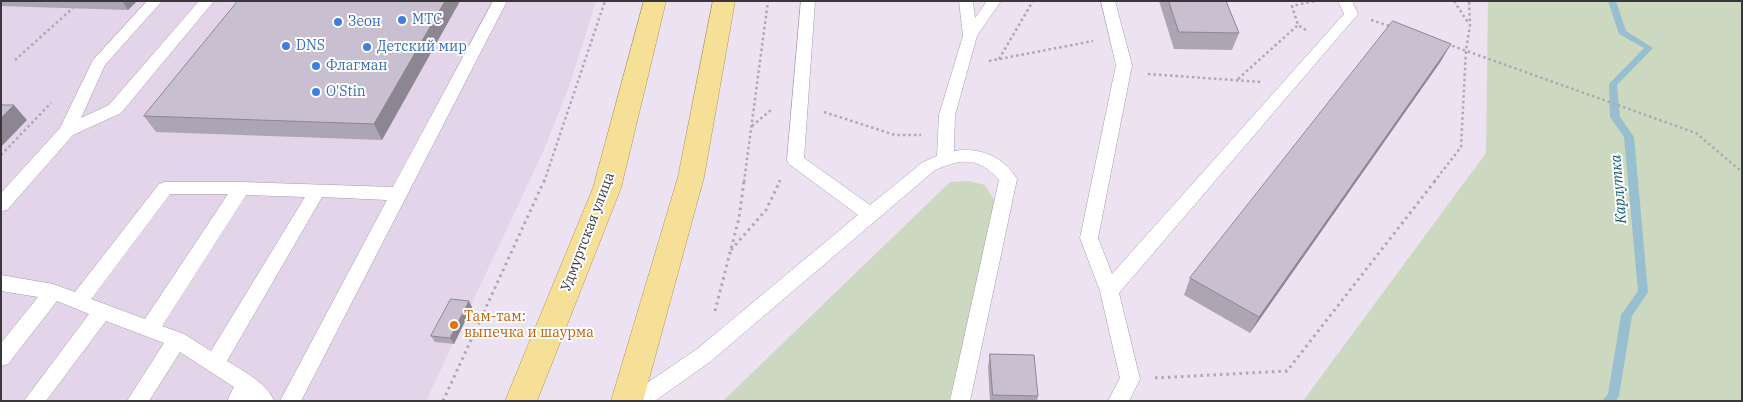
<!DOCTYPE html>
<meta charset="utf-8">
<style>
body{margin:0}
#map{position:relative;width:1743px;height:402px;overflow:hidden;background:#ece2f2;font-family:"IBM Plex Serif",serif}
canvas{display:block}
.frame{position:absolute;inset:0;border:2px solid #3a363c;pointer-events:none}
</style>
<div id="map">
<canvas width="1743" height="402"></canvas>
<div class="frame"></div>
</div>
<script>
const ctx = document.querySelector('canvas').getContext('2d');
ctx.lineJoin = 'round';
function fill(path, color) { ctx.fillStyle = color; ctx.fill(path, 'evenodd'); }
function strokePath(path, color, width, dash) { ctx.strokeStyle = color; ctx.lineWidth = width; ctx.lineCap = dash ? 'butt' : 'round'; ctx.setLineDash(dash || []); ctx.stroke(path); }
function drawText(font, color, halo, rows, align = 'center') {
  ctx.font = font + ' "IBM Plex Serif",serif'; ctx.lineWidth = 4; ctx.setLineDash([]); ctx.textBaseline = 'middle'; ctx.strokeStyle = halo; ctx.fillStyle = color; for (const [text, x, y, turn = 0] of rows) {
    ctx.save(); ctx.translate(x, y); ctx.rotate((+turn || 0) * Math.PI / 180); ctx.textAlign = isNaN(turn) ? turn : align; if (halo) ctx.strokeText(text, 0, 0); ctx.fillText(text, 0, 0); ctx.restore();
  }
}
fill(new Path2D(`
 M1,1H596L570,84L543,152L426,401H1Z`), '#e3d4ea');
fill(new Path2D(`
 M1488,1H1742V401H1303L1486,153Z
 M968,181L985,185L998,206L949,401H723L950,182Z`), '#ccd8bf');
fill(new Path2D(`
 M1608,1H1616L1626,31L1653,48L1617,85L1620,117L1634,137L1648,292L1632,316L1619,396L1616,401H1602L1608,394L1621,315L1638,291L1624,137L1610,117L1609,84L1644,48L1619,34Z`), '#98bfcf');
const lane = new Path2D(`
 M147,1H162L105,65L81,118L109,105L199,1H214L121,113L73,135L7,210L1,211V193L60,128L93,60Z
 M493,1H507L301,401H280L387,200L322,197L227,361C243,371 266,382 274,401H227L234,387L180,352L149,401H127L164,343L106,321L46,401H24L89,314L57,301L8,364L1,366V343L38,297L1,291V275L53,284L75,292L159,184L165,182H241L393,187ZM170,194H228L145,319L91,299ZM246,195L305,197L211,351L184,334L162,326Z
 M801,1H815L804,158L870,205L923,162L937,156L939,115L963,36L959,1H973L975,18L987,1H1001L977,36L955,115L954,151C979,147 1003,156 1017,179L970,401H950L999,180C979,157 962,158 935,170L711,361L655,401H628L631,394L697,349L858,215L789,164L787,160Z
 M1101,1H1115L1132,65L1098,238L1112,274L1344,14L1338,1H1352L1358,14L1119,293L1140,379L1129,401H1108L1120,378L1100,291L1080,238L1116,65Z`);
const primary = new Path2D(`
 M644,1H666L621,188L537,401H505L593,188Z
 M713,1H735L704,177L643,401H611L678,177Z`);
strokePath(lane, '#a69dab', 1);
strokePath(primary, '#b0974c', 1);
strokePath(new Path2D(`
 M1454,1L1469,24
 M1371,20L1393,27
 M1306,30L1298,25L1292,6L1315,1
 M1447,44L1696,133L1742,172
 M999,59L1033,1
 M15,60L73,8
 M989,61L1093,41
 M1148,74L1261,82
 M1238,79L1298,25
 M824,112L895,135H921
 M752,126L772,109
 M1,155L51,103
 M544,182L605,1
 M744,182L768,1
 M779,182L780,180
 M1434,182L1461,147L1466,50L1470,25L1469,1`), '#afa7b4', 2.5, [2.5, 3]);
strokePath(new Path2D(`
 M731,250L766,210L780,181
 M715,311L739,218L744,181
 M1155,378L1287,371L1435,181
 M443,401L544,181`), '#afa7b4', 3, [2.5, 4]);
fill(lane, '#fff');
fill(primary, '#f6e098');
fill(new Path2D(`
 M1,1H137L128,10L1,6Z
 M460,1L382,140L156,132L144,116Z
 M1159,1H1226L1239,33L1232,50L1174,49Z
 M1441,61L1250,333L1184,295L1190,278Z
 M472,307L454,344L435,342L431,336Z
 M990,354L1038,396L1037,401H990L988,367Z`), '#aca5b3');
fill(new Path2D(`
 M122,1H137L128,10Z
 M445,1H460L382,140L374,124Z
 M1451,44L1441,61L1250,333L1259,317Z
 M14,105L27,120L1,147V118Z
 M469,301L472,307L454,344L450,338Z`), '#8c8692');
const building = new Path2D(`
 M238,1H445L374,124L144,116Z
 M1169,1H1226L1239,33L1179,32Z
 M1393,21L1451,44L1259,317L1190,278Z
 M1,105H14L1,118Z
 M451,299L469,301L450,338L431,336Z
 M990,354L1034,355L1038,396L993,395Z`);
fill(building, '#c8c0d0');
strokePath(building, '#8c8692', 1);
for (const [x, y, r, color] of [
 [402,20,5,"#3f7fe0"],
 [338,22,5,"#3f7fe0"],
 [286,46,5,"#3f7fe0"],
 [367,47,5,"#3f7fe0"],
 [316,66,5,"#3f7fe0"],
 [316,92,5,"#3f7fe0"],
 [454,325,5,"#e8710a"]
]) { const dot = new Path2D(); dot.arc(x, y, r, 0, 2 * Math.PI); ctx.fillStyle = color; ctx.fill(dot); strokePath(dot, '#fff', 2); }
drawText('14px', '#366cbe', '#fff', [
 ["МТС",412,20],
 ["Зеон",348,22],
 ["DNS",296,46],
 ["Детский мир",377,47],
 ["Флагман",326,66],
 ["O'Stin",326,92]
], 'left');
drawText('14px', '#3a363c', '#fff', [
 ["Удмуртская улица",588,232,-69]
]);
drawText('14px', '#c56008', '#fff', [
 ["Там-там:",464,317],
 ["выпечка и шаурма",464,333]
], 'left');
drawText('italic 15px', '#0d5a71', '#fff', [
 ["Карлутка",1619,189,-95]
]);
</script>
